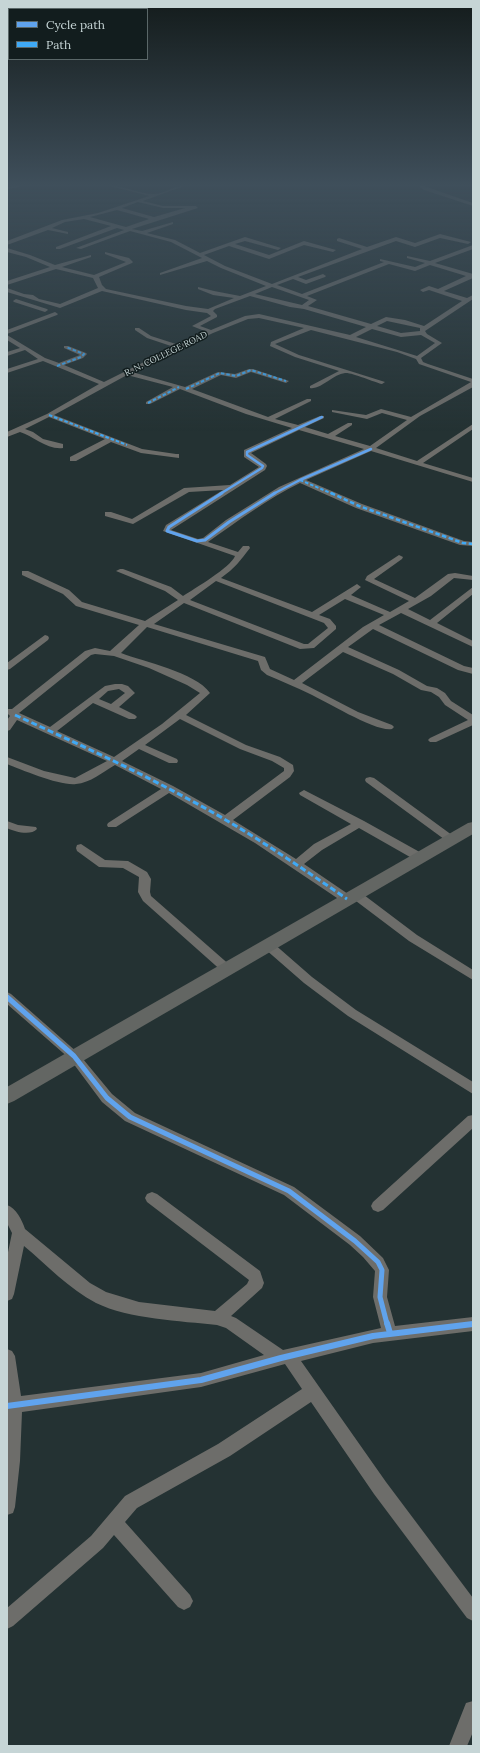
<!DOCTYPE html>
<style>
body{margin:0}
#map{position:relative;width:480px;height:1753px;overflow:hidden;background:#243233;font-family:Lora,serif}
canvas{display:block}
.frame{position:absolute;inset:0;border:8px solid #c6d5d6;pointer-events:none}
.legend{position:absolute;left:8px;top:8px;width:140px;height:52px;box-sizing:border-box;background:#121d1e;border:1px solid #5a6768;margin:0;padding:5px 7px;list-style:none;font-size:12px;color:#c6d5d6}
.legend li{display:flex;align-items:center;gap:8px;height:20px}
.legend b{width:20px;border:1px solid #5a6768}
</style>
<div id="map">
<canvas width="480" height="1753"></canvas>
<div class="frame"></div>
<ul class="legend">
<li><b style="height:5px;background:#60a3ed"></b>Cycle path</li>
<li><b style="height:5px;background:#3fa9f5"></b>Path</li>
</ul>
</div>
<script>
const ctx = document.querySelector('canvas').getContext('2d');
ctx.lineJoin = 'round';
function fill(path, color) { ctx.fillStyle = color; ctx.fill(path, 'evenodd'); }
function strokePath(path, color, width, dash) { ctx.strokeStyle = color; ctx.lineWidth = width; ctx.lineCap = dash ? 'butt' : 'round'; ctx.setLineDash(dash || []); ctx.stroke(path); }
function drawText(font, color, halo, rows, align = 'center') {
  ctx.font = font + ' Lora,serif'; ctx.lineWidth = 3; ctx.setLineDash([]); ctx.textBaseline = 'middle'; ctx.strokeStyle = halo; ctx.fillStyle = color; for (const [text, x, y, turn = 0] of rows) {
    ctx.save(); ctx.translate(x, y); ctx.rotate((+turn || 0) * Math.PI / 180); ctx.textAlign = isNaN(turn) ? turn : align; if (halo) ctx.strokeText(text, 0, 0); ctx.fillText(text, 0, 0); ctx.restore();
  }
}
fill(new Path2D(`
 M19,186V187L7,189V187Z
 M110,186C125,186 140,194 154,194C164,194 173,186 184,186L143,201L163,206H196L198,208L132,229L142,231L173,222V224L147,233L175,240L200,253L245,237L281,248L278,250L245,241L235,244L269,255L304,241L336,250L333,252L304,245L269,259L229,246L204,255L225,266L272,284L362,249L337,241V239L339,238L367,247L396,237L415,243L440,234L471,242L468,244L440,238L415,247L396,241L298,277L306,280L323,274L326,276L325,277L306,284L293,279L277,285L302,294L384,262L380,261V259L415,267L425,263L407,258V256L430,261L473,245V249L435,263L473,274V278L444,291L467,298L473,295V299L425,331L427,334L442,343L421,358L423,362L428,364L473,379V387L420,416L376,448L417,461L473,424V429L423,463L473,478V482L371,451L306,480L362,504L464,541L473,542V546L460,545L356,508L300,483C267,499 238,521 208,542L238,552L243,546H249L250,548C240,561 235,568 221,578L312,612L357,584L361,587L351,595L390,612L409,601L365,580L367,576L399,555L403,557L402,559L374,579L415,598L448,574L455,573L473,576V580L454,578L431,596L408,609L430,620L473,587V594L437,623L473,641V647L401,613L379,625L464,666L473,668V674L458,670L373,629L348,647L399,670L427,686L437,688L445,693L451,701L473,715V725L436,742H430L428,740L430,738L468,720L445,705L439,697L431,692L421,690L393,674L343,652L302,683L358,712L392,725L394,727L392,729C378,733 325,701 310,694C296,687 281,681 267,675L261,670L258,661L147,627L121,653C144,662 195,672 210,693L186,715L246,745L280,757L293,765L294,771L290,777L233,820L296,859L314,844L351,824L300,795L299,793L304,790L364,821L425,855L426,858L425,861H417L359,828L322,850L304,864L351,896L353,899L351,902H343L255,843L169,793L116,827H108L107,825L108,823L161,789L115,765C103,772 90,783 76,784C60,786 22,770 7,764V757L44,771L75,778L107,761L17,720L10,730L7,731V720L10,716L7,713V709H12L85,651L95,648L110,651L139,625L76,606L63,594L22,575V571H28L69,590L82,602L145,621L178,600L165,591L116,571L120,569H123L171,587L183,596C194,589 231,567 235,556L163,531L166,525L223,490L189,492L133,524L105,516V512H111L132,519L184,488L230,485L259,467L244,457V450L292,428L246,414L180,389L150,404H146V402L173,387L127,375L54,415L142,449L176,454H179V458L141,453L111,442L76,461H70V457L105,439L49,417L25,429L33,432L43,439L63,444V448C47,450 33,436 20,432L7,437V432L47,414L99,384L43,361L7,373V369L38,359L25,350L7,356V352L20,348L7,340V335L45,358L59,363L80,355L64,348V346H68L86,353L87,354L83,358L64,365L104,382L174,347L147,338L135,330V328H139L151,336L179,345L207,332L192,326L211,316L207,313L186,310L102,291L60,308L7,292V288L24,294L33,295L39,299L60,304L98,288L93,278L56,269L7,285V281L50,267L26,257L7,252V248L30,255L55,265L91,255V257L62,267L94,275L126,262L105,254V252L129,258L133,262L132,263L99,277L102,285L106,289L186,306L208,309L234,298L213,295L198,289V287L214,291L240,296L266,286L221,268L207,261L160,275V273L202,258L171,242L130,231L81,249L76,248L124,230L117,228L60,249H56V247L111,226L84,219L65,222L52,228L68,232V234L48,230L7,245V241L62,220L98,213L149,196ZM138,202L163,208H185L154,217L122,208ZM117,210L149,219L126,227L90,217ZM389,264L415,271L430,265L466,276L438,289L429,286L420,290L423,292L429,290L462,301L424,326L405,320L386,317L371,324L308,306L317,300L307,296ZM272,287L309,300L302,305L255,294ZM250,296L290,307L304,309L366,327L350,335L259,314L245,316L211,330L200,326L217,317V315L213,311L215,309ZM259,318L304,328L271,342L270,346L295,357L339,371L310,386V388C321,390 333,374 345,373C351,372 374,382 382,384L385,382L299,355L275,344L311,330L397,352L416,359L419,364L471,382L411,417L381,409L366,415L332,410V412L367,419L382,413L407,420L370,446L335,436L352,425V423H348L328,434L305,427L324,418V416H320L298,425L275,419L311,401V399H307L268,417L192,389L221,375L236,378L251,372L286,383L289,381L253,369H249L235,374L218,372L185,387L132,372L213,333L248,319ZM387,321L420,328V331L401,333L377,326ZM372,329L401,337L421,335L435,343L417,356L356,337ZM299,430L364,449L279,487L226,520L203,538L198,539L171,530L265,470L267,466L266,464L251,453ZM216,581L324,623L328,628L308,644H304L190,600ZM345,599L384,615L363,627L294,680L270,669L265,657L154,624L184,603L300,649L314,648L336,629V626L330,619L319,615ZM95,654L114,656L149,668L187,685L200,693L162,724L114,757L57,731L93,703L129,719H135L137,717L135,715L119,707L135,693L128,686L122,684H115L105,686L50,727L19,713L91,655ZM119,689L125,693L111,704L99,699L108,691ZM180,719L240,749L272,761L284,768V771L225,815L173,786L122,761L139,749L169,763H177L178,761L177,759L145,745Z
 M419,186H424L473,203V206L424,190Z
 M16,299L47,309L48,310L45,312L14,302L13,301Z
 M55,312L58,314L57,315L7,334V330Z
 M45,635L48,636L49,638L48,640L10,669L7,670V663Z
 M370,777L374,778L456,838L457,840L456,842H448L366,782L365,780L366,778Z
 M7,821L18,825L36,827L37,829C31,836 15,832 7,828Z
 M81,844L105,860L128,861L147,872L151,879L150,892L151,896L232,967L234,970L232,973L228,974L224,973L143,901L138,892L139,877L123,868L99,867L77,851L76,848L77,845Z
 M356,891L360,892L417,935L473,970V980L409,941L352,898L350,895L352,892Z
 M269,942L273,943L312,977L356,1010L473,1082V1094L348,1016L304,983L265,949L263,946L265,943Z
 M7,992L11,994L78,1053L112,1094L135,1113L294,1187L360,1236L383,1258L389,1270L387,1297L395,1326L473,1317V1331L373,1343L301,1361L386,1482L473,1598V1621L467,1618L374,1494L311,1402L230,1456L137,1508L125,1522L190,1595L193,1601L190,1607L184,1610L178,1607L114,1535L103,1548L13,1626L7,1629V1608L91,1536L125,1496L218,1444L302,1389L285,1364L201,1387L22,1412L20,1461L15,1507L13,1513L7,1515V1349L12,1351L15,1356L21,1396L201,1373L264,1355L226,1328L217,1325C181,1321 129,1319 96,1303C69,1289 47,1265 24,1246L14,1294L12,1299L7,1301V1257L12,1233L7,1223V1205C16,1208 22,1220 25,1229L90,1283L106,1292L139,1302L215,1311L247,1284L249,1280L147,1202L145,1198L147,1194L152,1192L157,1194L260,1271L264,1283L262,1288L231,1316L236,1318L283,1350L381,1328L373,1297L375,1271L363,1257L350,1245L284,1195L125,1121L102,1102L70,1059L7,1004Z
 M473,1115V1128L383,1210L378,1212L373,1210L371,1206L373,1202L468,1116Z
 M473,1701V1732L467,1746H449L466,1703Z`), '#6d6d6a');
fill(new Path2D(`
 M473,822V834L14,1101L7,1104V1087L468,823Z`), '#636663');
strokePath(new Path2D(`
 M57,366L81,357L84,354L66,347
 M186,389L220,373L236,376L251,370L286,381
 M148,403L179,387
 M49,415L127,445
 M300,480L333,494`), '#3fa9f5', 2, [3.5, 2]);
strokePath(new Path2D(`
 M331,493L359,506L463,543L473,544`), '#3fa9f5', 2.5, [4.5, 2.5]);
strokePath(new Path2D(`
 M15,715C74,742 133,769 190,800C245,829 296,864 347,899`), '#3fa9f5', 3, [6, 3]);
strokePath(new Path2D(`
 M220,494L262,468L263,466L247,455V452L322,417
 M273,494L300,480L371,449`), '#60a3ed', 2.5);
strokePath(new Path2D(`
 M222,493L169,527L167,531L197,541L205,540L229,522L275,493`), '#60a3ed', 3);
strokePath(new Path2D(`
 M7,997L74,1056L107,1098L130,1117L289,1191L355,1241L378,1262L382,1270L380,1297L387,1324`), '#60a3ed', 5);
strokePath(new Path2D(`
 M387,1323L390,1333
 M7,1406L201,1380L281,1358L373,1336L473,1324`), '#60a3ed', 6);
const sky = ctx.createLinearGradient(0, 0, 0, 431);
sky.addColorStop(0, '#141c1c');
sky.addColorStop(0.43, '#3f4f5b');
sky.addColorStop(1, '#3f4f5b00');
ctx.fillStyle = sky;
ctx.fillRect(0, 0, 480, 431);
drawText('9px', '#c6d5d6', '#121d1e', [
 ["R. N. COLLEGE ROAD",166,354,-26]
]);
</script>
